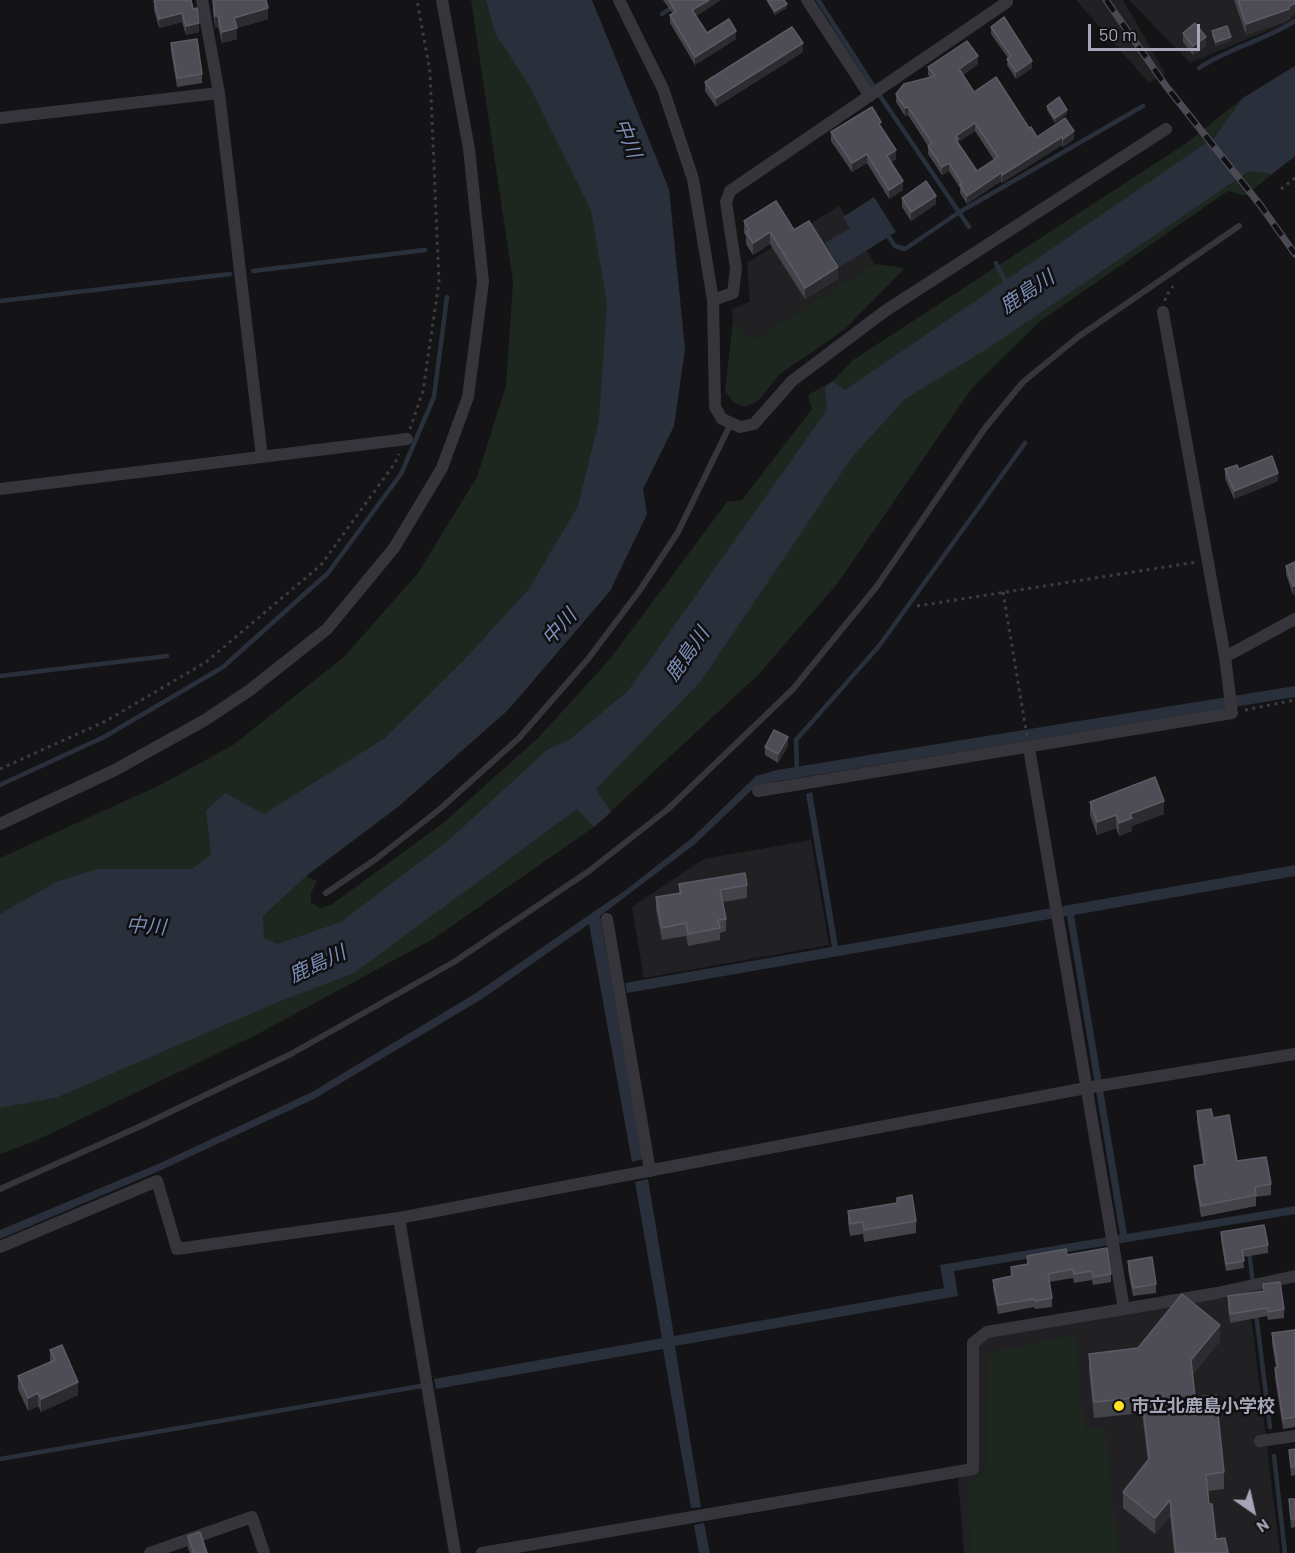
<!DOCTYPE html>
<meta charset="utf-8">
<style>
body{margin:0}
#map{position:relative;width:1295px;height:1553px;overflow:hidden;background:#141416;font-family:Barlow,sans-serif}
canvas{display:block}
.north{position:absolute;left:1223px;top:1481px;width:60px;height:60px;-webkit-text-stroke:4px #100f11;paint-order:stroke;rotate:146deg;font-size:16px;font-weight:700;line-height:24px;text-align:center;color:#a5a7b8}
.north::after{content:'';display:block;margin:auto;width:21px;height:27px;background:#a5a7b8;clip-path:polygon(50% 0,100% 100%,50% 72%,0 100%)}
.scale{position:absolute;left:1088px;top:24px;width:112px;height:27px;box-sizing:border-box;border:3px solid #a5a7b8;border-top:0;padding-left:8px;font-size:18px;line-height:21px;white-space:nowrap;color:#a5a7b8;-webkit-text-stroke:4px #100f11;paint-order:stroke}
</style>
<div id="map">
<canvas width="1295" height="1553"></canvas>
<div class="north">N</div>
<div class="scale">50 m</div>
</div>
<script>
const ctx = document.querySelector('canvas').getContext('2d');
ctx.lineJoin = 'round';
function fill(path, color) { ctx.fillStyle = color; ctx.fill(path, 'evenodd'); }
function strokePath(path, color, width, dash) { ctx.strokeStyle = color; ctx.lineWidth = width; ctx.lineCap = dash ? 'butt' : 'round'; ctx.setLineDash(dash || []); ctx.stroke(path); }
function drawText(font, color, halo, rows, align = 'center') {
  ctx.font = font + ' Barlow,"Noto Sans JP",sans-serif'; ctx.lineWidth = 5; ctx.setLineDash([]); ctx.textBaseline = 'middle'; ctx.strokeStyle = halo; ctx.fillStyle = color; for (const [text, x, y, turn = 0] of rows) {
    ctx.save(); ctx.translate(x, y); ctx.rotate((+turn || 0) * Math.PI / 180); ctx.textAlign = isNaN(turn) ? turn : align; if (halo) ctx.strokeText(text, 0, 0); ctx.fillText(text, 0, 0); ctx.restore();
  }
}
fill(new Path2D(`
 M1076,0H1123L1165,73L1149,83Z
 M1129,0H1295V17L1286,23L1190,63Z
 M839,206L875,264L753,340L733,321L732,309L750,302L747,263Z
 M811,840L829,945L644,978L632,907L704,859Z
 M1248,1292L1280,1553H964L958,1479L976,1470L977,1342L988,1335L1221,1298Z`), '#212023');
fill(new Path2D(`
 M471,0H554L636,242L612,510L267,862L0,940V858L160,785L233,745L344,657L418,573L477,477L506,386L513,282Z
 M1295,66V102L856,399L646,693L331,947L0,976L178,944L647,514L610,591L508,710L399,806L306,876L317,881L311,893V902L320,908L331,905L442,824L538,738L610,659L727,502L742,500L812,409L808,395L833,381L853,360L1185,144L1243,98Z
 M1291,130L1295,156L1245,196L1228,191L1039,322L972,388L837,584L759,674L594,827L433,939L256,1035L35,1141L0,1154V1093L346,970L557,800L901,388Z
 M875,264L905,268L844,330L780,374L758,401L745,407L733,402L725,391L733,321L753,340Z
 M1075,1335L1085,1430L1105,1428L1119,1553H971L967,1485L985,1471L990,1352Z`), '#1e2620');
fill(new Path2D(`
 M486,0H592L669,189L685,349L674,426L643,489L647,514L610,591L508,710L399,806L306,876L263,916L264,938L277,944L341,922L450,839L548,749L569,740L628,691L827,410L825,387L833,381L845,390L1215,137L1243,98L1295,66V156L1272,174L1249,171L990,347L905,399L852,457L701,681L596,789L611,812L594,827L577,809L354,973L273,1004L58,1097L0,1108V914L56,882L97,869H192L211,854L206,811L225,793L264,814L385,738L465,659L529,589L578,506L599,420L607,303L591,210L529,85L495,33Z
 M874,197L896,232L840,267L825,243L850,228L843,217Z
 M1295,686V697L779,781L756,786L695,844L600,916L643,1159L632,1162L589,924L482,999L314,1099L159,1171L0,1239V1230L158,1164L312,1092L476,993L627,889L692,838L756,776L777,770Z
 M812,792L838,946L1295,865V876L1074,915L1127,1234L1295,1206V1214L954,1271L958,1296L675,1346L701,1507L691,1508L663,1349L436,1389L434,1379L662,1338L635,1182L648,1179L674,1336L944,1288L940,1265L1120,1235L1067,916L627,993L625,983L832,947L806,794Z
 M704,1523L710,1553H699L694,1525Z`), '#29303b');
strokePath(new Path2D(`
 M818,0L874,87L969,227
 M662,14L683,0
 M1199,68C1229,48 1265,40 1295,21
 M886,233L895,246L905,249L958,213L1143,106
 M996,263L1007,284
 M253,271L425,250
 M0,301L230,274
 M0,676L167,656
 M797,772L796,740L879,646L1025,443
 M0,785L104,737L223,667L328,573L401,474L434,397L447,297
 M1249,1251L1253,1284
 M1256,1313L1270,1427
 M1274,1456L1285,1553
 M0,1459L427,1385`), '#29303b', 4.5);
strokePath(new Path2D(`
 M1281,189L1295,178
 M1165,301L1166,296L1173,286
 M410,429L423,391L439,282L430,72L417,0
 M1003,592L1027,736
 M917,606L1197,562
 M1245,710L1295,700
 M0,769L106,721L206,662L321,565L395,463L399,454`), '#3b3b43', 3, [3, 4.5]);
strokePath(new Path2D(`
 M326,893L376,859L440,809L519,738L588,659L640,590L678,532L731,423
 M0,1189L143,1125L291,1054L454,962L589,871L668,809L793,689L877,586L985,428L1023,382L1078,337L1239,226`), '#35353b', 6);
strokePath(new Path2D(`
 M202,0L219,93L262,457
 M619,0L663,89L693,179L713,300L715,407L722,419L740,427L754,424L792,381L885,311L1166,129
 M807,0L870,96
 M0,118L219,93
 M713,300L733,293L736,268L726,202L730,191L1007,2
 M0,489L407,439
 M1225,657L1295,619
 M1029,748L1124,1309L1217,1293L1295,1276
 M758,791L1232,713L1225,657L1163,312
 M0,824L115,770L205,720L250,690L327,629L394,548L442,468L468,397L483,282L469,149L442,0
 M607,919L650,1171
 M399,1218L455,1553
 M0,1247L157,1181L177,1249L399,1218L1086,1088L1295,1054
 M1260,1441L1295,1436
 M150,1553L252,1517L264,1553
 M482,1553L973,1469V1343L987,1332L1124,1309`), '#35353b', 12);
const rail = new Path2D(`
 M1106,0L1166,86L1261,206L1295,254`);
strokePath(rail, '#4a4a53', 7);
strokePath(rail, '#100f11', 4.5, [14]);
fill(new Path2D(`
 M191,0L199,32L186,35L182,22L159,28L154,10V1Z
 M663,0H721L696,16L707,33L736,39L695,65L670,23V15L673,14Z
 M766,0H784L787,8L775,15Z
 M1234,0H1295L1289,20L1246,35Z
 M213,1L268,19L237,28V39L222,43L218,27L215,28L213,12Z
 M991,27L1032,68L1016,79L1007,65L1008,58L991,34Z
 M1212,31L1231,41L1216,46L1212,36Z
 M1183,33L1206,46L1193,55L1183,42Z
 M171,43L202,74V83L177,87L171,51Z
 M803,52L716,107L705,91V82Z
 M978,64L963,75L974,92L1029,128L1037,137L1065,118L1074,139L1063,147L1062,145L1002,183L1001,181L967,204L960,193V188L949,171L942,175L928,154V146L908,115L905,116L896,102V94L930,77L928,75V67ZM975,131L994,160L977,171L958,143V142Z
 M1047,106L1067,114L1055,123L1047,110Z
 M881,127L896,159L891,162L903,190L889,199L867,163L852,172L831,141V132Z
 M902,198L936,204L911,221L902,207Z
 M744,221L794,230L838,279L805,299L770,244L753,255L746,244V236L744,233Z
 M1225,469L1278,481L1234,499L1225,478Z
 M1295,562V594L1293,595L1286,574V566Z
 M788,746L778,763L765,755V747Z
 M1090,802L1164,814L1132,826V831L1119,836L1116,828L1097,835L1090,815Z
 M679,884L747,885V898L723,902L726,919V931L720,933V940L688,946L686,936L662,940L656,910V897L679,893Z
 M1197,1111L1213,1118L1237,1161L1271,1184V1195L1256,1197V1206L1201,1217L1194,1176V1166L1203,1164L1197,1122Z
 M897,1198L916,1221V1233L864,1242L863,1234L850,1236L848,1223V1211L897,1203Z
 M1221,1232L1268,1245V1253L1243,1257L1244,1268L1226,1271L1221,1240Z
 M1067,1255L1111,1274V1282L1093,1285L1092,1280L1074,1283L1073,1278L1049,1282L1052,1298V1307L1035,1309L1034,1307L998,1314L993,1288V1280L1011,1276V1267L1027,1265V1256Z
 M1128,1261L1156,1284V1293L1133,1296L1128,1270Z
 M1263,1284L1284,1309V1318L1268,1320L1267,1316L1230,1323L1228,1305V1296L1263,1291Z
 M1295,1330V1427L1283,1429L1275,1378V1368H1276L1272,1343V1333Z
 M1220,1341L1193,1374L1195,1397L1224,1472V1489L1208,1491L1209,1504L1216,1539L1228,1553H1174L1170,1516L1155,1534L1123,1508V1492L1148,1461L1142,1413L1094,1418L1089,1370V1354Z
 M50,1350L78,1395L41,1412L38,1406L28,1411L18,1389V1376L50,1362Z
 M1295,1449V1475L1291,1476L1289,1450Z
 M1289,1499H1295V1527L1291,1528Z
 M188,1536L207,1553H190L188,1548Z`), '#434349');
fill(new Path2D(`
 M709,0H721L692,18V10Z
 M1295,3V14L1289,17V20L1246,35V24L1289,7Z
 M787,4V8L775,15V11Z
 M268,8V19L237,28V39L222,43V32L234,18Z
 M182,13V22L159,28V19Z
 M215,16H218V27L215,28Z
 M199,23V32L186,35V26Z
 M736,31V39L695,65V57Z
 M1206,37V46L1193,55V46Z
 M1231,37V41L1216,46V42Z
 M803,43V52L716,107V98Z
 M978,56V64L959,77V69Z
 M1032,61V68L1016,79V72Z
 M908,107V115L905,116V108Z
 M1067,110V114L1055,123V118Z
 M975,123V131L958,142V147L956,148V136Z
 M1074,131V139L1063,147V139Z
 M1062,137V145L1002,183V175Z
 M896,150V159L887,165V156Z
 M867,154V163L852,172V163Z
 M949,163V171L942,175V167Z
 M1001,173V181L967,204V196Z
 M903,181V190L889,199V190Z
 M936,196V204L911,221V212Z
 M770,232V244L753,255V243Z
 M838,267V279L805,299V288Z
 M1278,473V481L1234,499V491Z
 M1293,586H1295V594L1293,595Z
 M788,737V746L778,763V754Z
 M1164,801V814L1132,826V831L1119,836V823L1130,814Z
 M1116,815V828L1097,835V822Z
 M1220,1325V1341L1191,1376V1360Z
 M78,1382V1395L41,1412V1399Z
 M38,1393V1406L28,1411V1398Z
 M1170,1500V1516L1155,1534V1518Z`), '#2c2b30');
const building = new Path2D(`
 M158,0H191L193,9L197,8L199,23L186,26L182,13L159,19L154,1Z
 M216,0H266L268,8L234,18L237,28L222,32L218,16H215L213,1Z
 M669,0H709L692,10L707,33L729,19L736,31L695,57L670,15L676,12Z
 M768,0H784L787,4L775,11Z
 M1238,0H1295V3L1289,7V9L1246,24Z
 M1004,17L1032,61L1016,72L1007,59L1011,56L991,27Z
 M1195,23L1206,37L1193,46L1183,33Z
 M1227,26L1231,37L1216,42L1212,31Z
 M792,27L803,43L716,98L705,82Z
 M197,39L202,74L177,78L171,43Z
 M967,41L978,56L959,69L974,92L996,77L1029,128L1031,127L1037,137L1065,118L1074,131L1063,139L1062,137L1002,175L1001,173L967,196L960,185L962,184L949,163L942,167L928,146L932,143L908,107L905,108L896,94L904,84L935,76L928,67ZM975,123L998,157L977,171L956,140L958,139L956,136Z
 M1059,97L1067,110L1055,118L1047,106Z
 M872,107L881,122L879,124L896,150L887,156L903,181L889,190L867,154L852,163L831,132Z
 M926,181L936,196L911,212L902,198Z
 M776,201L794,230L809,221L838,267L805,288L770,232L753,243L746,232L749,230L744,221Z
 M1272,456L1278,473L1234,491L1225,469L1237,465L1239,469Z
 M1295,562V586H1293L1286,566Z
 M774,730L788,737L778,754L765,747Z
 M1155,777L1164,801L1130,814L1132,818L1119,823L1116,815L1097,822L1090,802Z
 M745,873L747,885L720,890L726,919L718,920L720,928L688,934L686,923L662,928L656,897L681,893L679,884Z
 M1211,1109L1213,1118L1229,1115L1237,1161L1266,1157L1271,1184L1255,1187L1256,1195L1201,1206L1194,1166L1205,1164L1197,1111Z
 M912,1195L916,1221L864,1230L863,1222L850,1224L848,1211L897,1203V1198Z
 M1264,1225L1268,1245L1242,1250L1244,1261L1226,1264L1221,1232Z
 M1107,1248L1111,1274L1093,1277L1092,1271L1074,1274L1073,1269L1048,1274L1052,1298L1035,1301L1034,1299L998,1305L993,1280L1012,1276L1011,1267L1028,1264L1027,1256L1066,1249L1067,1255Z
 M1152,1257L1156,1284L1133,1288L1128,1261Z
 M1280,1282L1284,1309L1268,1312L1267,1308L1230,1314L1228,1296L1264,1291L1263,1284Z
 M1182,1294L1220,1325L1191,1360L1195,1397L1216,1395L1224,1472L1206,1475L1209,1504H1212L1216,1539L1225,1538L1228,1553H1176L1170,1500L1155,1518L1123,1492L1149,1459L1142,1397L1094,1402L1089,1354L1138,1348Z
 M1295,1330V1417L1283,1419L1275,1368L1278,1367L1272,1333Z
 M62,1345L78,1382L41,1399L38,1393L28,1398L18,1376L55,1360L50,1350Z
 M1295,1449V1467H1291L1289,1450Z
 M1289,1499H1295V1519H1291Z
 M200,1532L207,1553H194L188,1536Z`);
fill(building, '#4e4d55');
strokePath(building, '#5c5b65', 1.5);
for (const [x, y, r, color] of [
 [1119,1406,6,"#ffe223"]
]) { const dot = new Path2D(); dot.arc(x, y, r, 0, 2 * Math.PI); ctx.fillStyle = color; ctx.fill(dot); strokePath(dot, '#100f11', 2); }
drawText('bold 18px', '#a5a7b8', '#100f11', [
 ["市立北鹿島小学校",1131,1406]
], 'left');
drawText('italic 20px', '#798db6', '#100f11', [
 ["中川",628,138,69],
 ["鹿島川",1027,292,-34],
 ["中川",559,627,-48],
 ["鹿島川",687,654,-55],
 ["中川",146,926,4],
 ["鹿島川",317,964,-25]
]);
</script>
